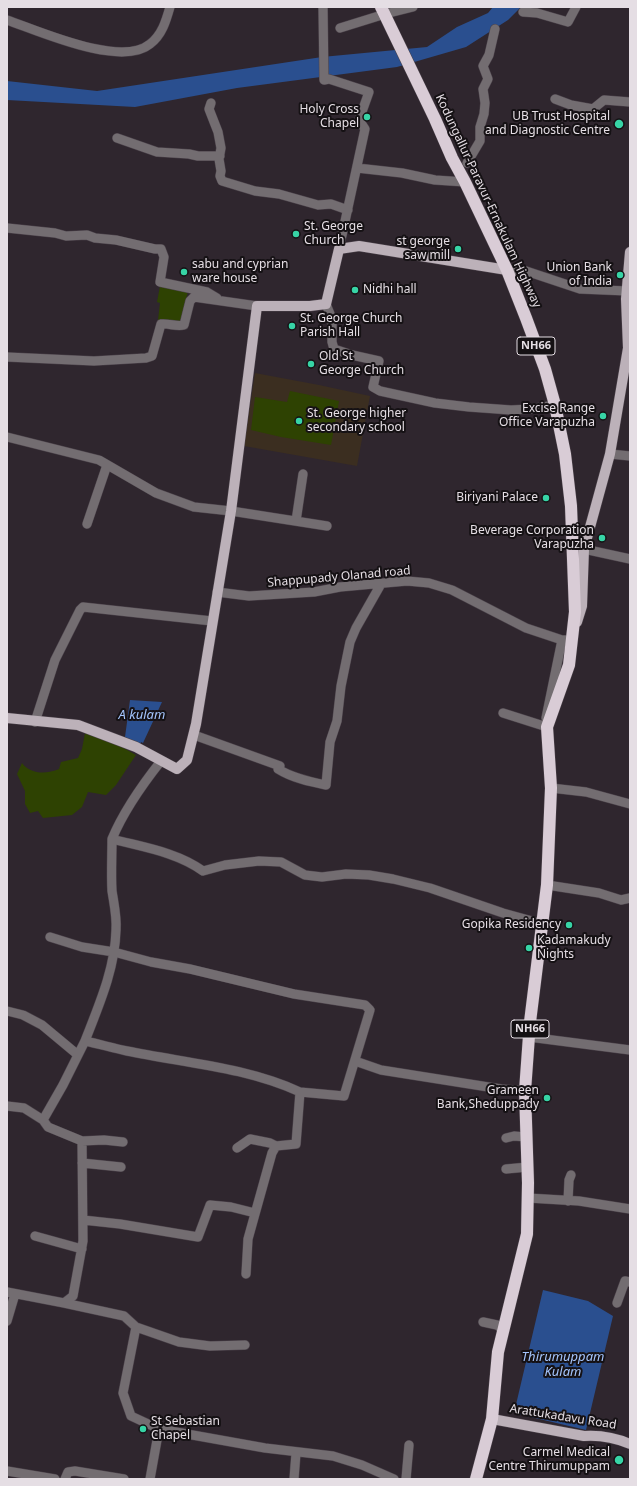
<!DOCTYPE html>
<style>
body{margin:0}
#map{position:relative;width:637px;height:1486px;overflow:hidden;background:#2f262e;font-family:"Noto Sans",sans-serif}
canvas{display:block}
.frame{position:absolute;inset:0;border:8px solid #e5dee4;pointer-events:none}
</style>
<div id="map">
<canvas width="637" height="1486"></canvas>
<div class="frame"></div>
</div>
<script>
const ctx = document.querySelector('canvas').getContext('2d');
ctx.lineJoin = 'round';
function fill(path, color) { ctx.fillStyle = color; ctx.fill(path, 'evenodd'); }
function strokePath(path, color, width, dash) { ctx.strokeStyle = color; ctx.lineWidth = width; ctx.lineCap = dash ? 'butt' : 'round'; ctx.setLineDash(dash || []); ctx.stroke(path); }
function drawText(font, color, halo, rows, align = 'center') {
  ctx.font = font + ' "Noto Sans",sans-serif'; ctx.lineWidth = 4; ctx.setLineDash([]); ctx.textBaseline = 'middle'; ctx.strokeStyle = halo; ctx.fillStyle = color; for (const [text, x, y, turn = 0] of rows) {
    ctx.save(); ctx.translate(x, y); ctx.rotate((+turn || 0) * Math.PI / 180); ctx.textAlign = isNaN(turn) ? turn : align; if (halo) ctx.strokeText(text, 0, 0); ctx.fillText(text, 0, 0); ctx.restore();
  }
}
fill(new Path2D(`
 M255,373L319,385L370,396L357,466L244,446Z`), '#3b2e20');
fill(new Path2D(`
 M160,286L188,291L180,324L158,320L160,303L157,302Z
 M290,391L339,401L331,445L281,437L251,430L255,397L287,402Z
 M85,733L120,746L136,755L116,785L106,795L88,792L82,807L72,815L43,818L38,811L30,813L25,804V791L17,774L22,763C31,775 47,774 59,769L61,762L78,758L82,749Z`), '#2e4202');
fill(new Path2D(`
 M493,7H521L508,20L466,47L397,67L237,88L135,107L7,100V81L97,91L322,57L427,47L457,27L488,13Z
 M130,700L162,702L143,743L141,742L140,745L125,737Z
 M543,1290L588,1301L613,1316L586,1430L514,1413Z`), '#2a4f8f');
const minor = new Path2D(`
 M323,7L324,80L329,79L369,92L359,120L365,129L339,249
 M523,12L537,13L568,22L576,7
 M7,20C39,31 121,68 150,44C162,35 166,21 170,7
 M340,28L385,14L413,7
 M555,99L571,105L593,109L604,100L630,102
 M211,103L209,109L218,132L221,148L219,159L221,171L220,176L222,181L255,191L279,194L318,205L331,204L348,210
 M117,138L157,152L189,154L198,156H220
 M467,163L480,141V127L484,114L485,103L483,89L488,79L483,66L489,55L495,29
 M357,168L402,173L435,180L465,182
 M7,228L55,233L66,236L87,235L95,238L116,240L155,249H161L164,257L160,282L207,292L217,298
 M507,270H523L580,289L627,291
 M326,304L332,319V342L334,349L352,355L379,361L373,387L380,391L435,403L469,407L511,410L531,409L555,405
 M7,357L94,361L146,358L152,356L161,324C169,323 176,327 184,325L190,301L194,297L257,306
 M7,437L99,460L156,493L194,507L231,511L327,526
 M610,454L630,456
 M296,521L303,474
 M87,524L107,465
 M584,549L630,559
 M217,592L249,596L314,592L340,587L407,581L429,583L452,590L526,628L562,640H572
 M503,713L547,727
 M546,718L562,640
 M35,722L55,660L80,610L83,607L212,621
 M194,735L280,766L278,769C292,778 311,782 326,785L330,742L337,721L341,686L350,642L356,628L381,584
 M161,761C142,785 124,810 112,839C142,847 177,852 203,871L225,865L259,861L281,862L305,875L322,877L346,874L369,875L393,879L430,888L503,913L543,924
 M551,788L586,792L630,804
 M547,885L599,893L621,900L630,898
 M50,937L82,947L114,952L151,962L190,969L294,994L365,1005L370,1010L344,1096L300,1092L296,1144L276,1146L270,1143L250,1139L237,1148
 M7,1011L23,1015L42,1025L78,1055
 M529,1037L630,1050
 M85,1041C99,1005 115,969 116,930C117,917 114,904 112,891C111,874 112,856 112,839
 M355,1061L381,1070L501,1089L525,1091
 M7,1106L24,1108L43,1120L48,1127L82,1141L83,1241L73,1296L64,1303L7,1292
 M43,1120L63,1085L85,1041C99,1044 113,1048 127,1051C185,1063 245,1067 300,1092
 M506,1138L514,1136L526,1137
 M82,1141L104,1140L123,1142
 M82,1163L121,1167
 M506,1169L528,1167
 M528,1198L579,1201L630,1209
 M568,1201L569,1180L571,1175
 M83,1220L120,1224L198,1237L210,1205L231,1207L255,1213
 M35,1236L82,1249
 M246,1274L248,1239L272,1153L276,1146
 M64,1303L124,1316L136,1327L123,1393L131,1416L159,1429L265,1448L333,1456L362,1465L394,1479
 M617,1303L625,1281L630,1282
 M7,1321L15,1294
 M483,1322L497,1325L503,1330
 M136,1327L179,1342L210,1346L245,1345
 M7,1471L55,1479
 M65,1479L68,1472L75,1471L124,1479
 M150,1479L159,1429
 M294,1479L296,1453
 M406,1479L409,1445`);
const major = new Path2D(`
 M577,622L582,606L584,549L610,454L628,348L626,299L630,252
 M7,718L78,725L136,747L177,769L187,760L196,724L231,511L257,306H310L326,304L339,249L359,246L507,270
 M492,1419L584,1436C599,1435 616,1438 630,1444`);
const highway = new Path2D(`
 M381,7L435,119L452,158L465,182L507,270L526,318L545,369L555,405L565,454L571,506L575,612L569,665L547,727L551,788L547,885L530,1022L525,1091L528,1183L527,1234L498,1352L492,1419L476,1479`);
strokePath(minor, '#4c434b', 10);
strokePath(major, '#4c434b', 11);
strokePath(highway, '#4c434b', 13);
strokePath(minor, '#736d71', 9);
strokePath(major, '#bcb1b9', 10);
strokePath(highway, '#d9ccd6', 12);
for (const [x, y, r, color] of [
 [367,117,4,"#37d4a6"],
 [619,124,5,"#37d4a6"],
 [296,234,4,"#37d4a6"],
 [458,249,4,"#37d4a6"],
 [184,272,4,"#37d4a6"],
 [620,275,4,"#37d4a6"],
 [355,290,4,"#37d4a6"],
 [292,326,4,"#37d4a6"],
 [311,364,4,"#37d4a6"],
 [603,416,4,"#37d4a6"],
 [299,421,4,"#37d4a6"],
 [546,498,4,"#37d4a6"],
 [602,538,4,"#37d4a6"],
 [569,925,4,"#37d4a6"],
 [529,948,4,"#37d4a6"],
 [547,1098,4,"#37d4a6"],
 [143,1429,4,"#37d4a6"],
 [619,1460,5,"#37d4a6"]
]) { const dot = new Path2D(); dot.arc(x, y, r, 0, 2 * Math.PI); ctx.fillStyle = color; ctx.fill(dot); strokePath(dot, '#151114', 1.5); }
for (const [x, y, w] of [
 [536,346,38],
 [530,1029,38]
]) { const box = new Path2D(); box.roundRect(x - w / 2, y - 9, w, 18, 3); ctx.fillStyle = '#151114'; ctx.fill(box); strokePath(box, '#e5dee4', 1); }
drawText('bold 11px', '#e5dee4', null, [
 ["NH66",536,346],
 ["NH66",530,1029]
]);
drawText('12px', '#e5dee4', '#151114', [
 ["Holy Cross",359,110],
 ["Chapel",359,124],
 ["UB Trust Hospital",610,117],
 ["and Diagnostic Centre",610,131],
 ["St. George",304,227,"left"],
 ["Church",304,241,"left"],
 ["st george",450,242],
 ["saw mill",450,256],
 ["sabu and cyprian",192,265,"left"],
 ["ware house",192,279,"left"],
 ["Union Bank",612,268],
 ["of India",612,282],
 ["Nidhi hall",363,290,"left"],
 ["St. George Church",300,319,"left"],
 ["Parish Hall",300,333,"left"],
 ["Old St",319,357,"left"],
 ["George Church",319,371,"left"],
 ["Excise Range",595,409],
 ["Office Varapuzha",595,423],
 ["St. George higher",307,414,"left"],
 ["secondary school",307,428,"left"],
 ["Biriyani Palace",538,498],
 ["Beverage Corporation",594,531],
 ["Varapuzha",594,545],
 ["Gopika Residency",561,925],
 ["Kadamakudy",537,941,"left"],
 ["Nights",537,955,"left"],
 ["Grameen",539,1091],
 ["Bank,Sheduppady",539,1105],
 ["St Sebastian",151,1422,"left"],
 ["Chapel",151,1436,"left"],
 ["Carmel Medical",610,1453],
 ["Centre Thirumuppam",610,1467]
], 'right');
drawText('12px', '#e5dee4', '#151114', [
 ["Kodungallur-Paravur-Ernakulam Highway",488,201,65],
 ["Shappupady Olanad road",339,577,-5],
 ["Arattukadavu Road",563,1417,9]
]);
drawText('italic 13px', '#a4c5fd', '#151114', [
 ["A kulam",142,715],
 ["Thirumuppam",563,1357],
 ["Kulam",563,1372]
]);
</script>
